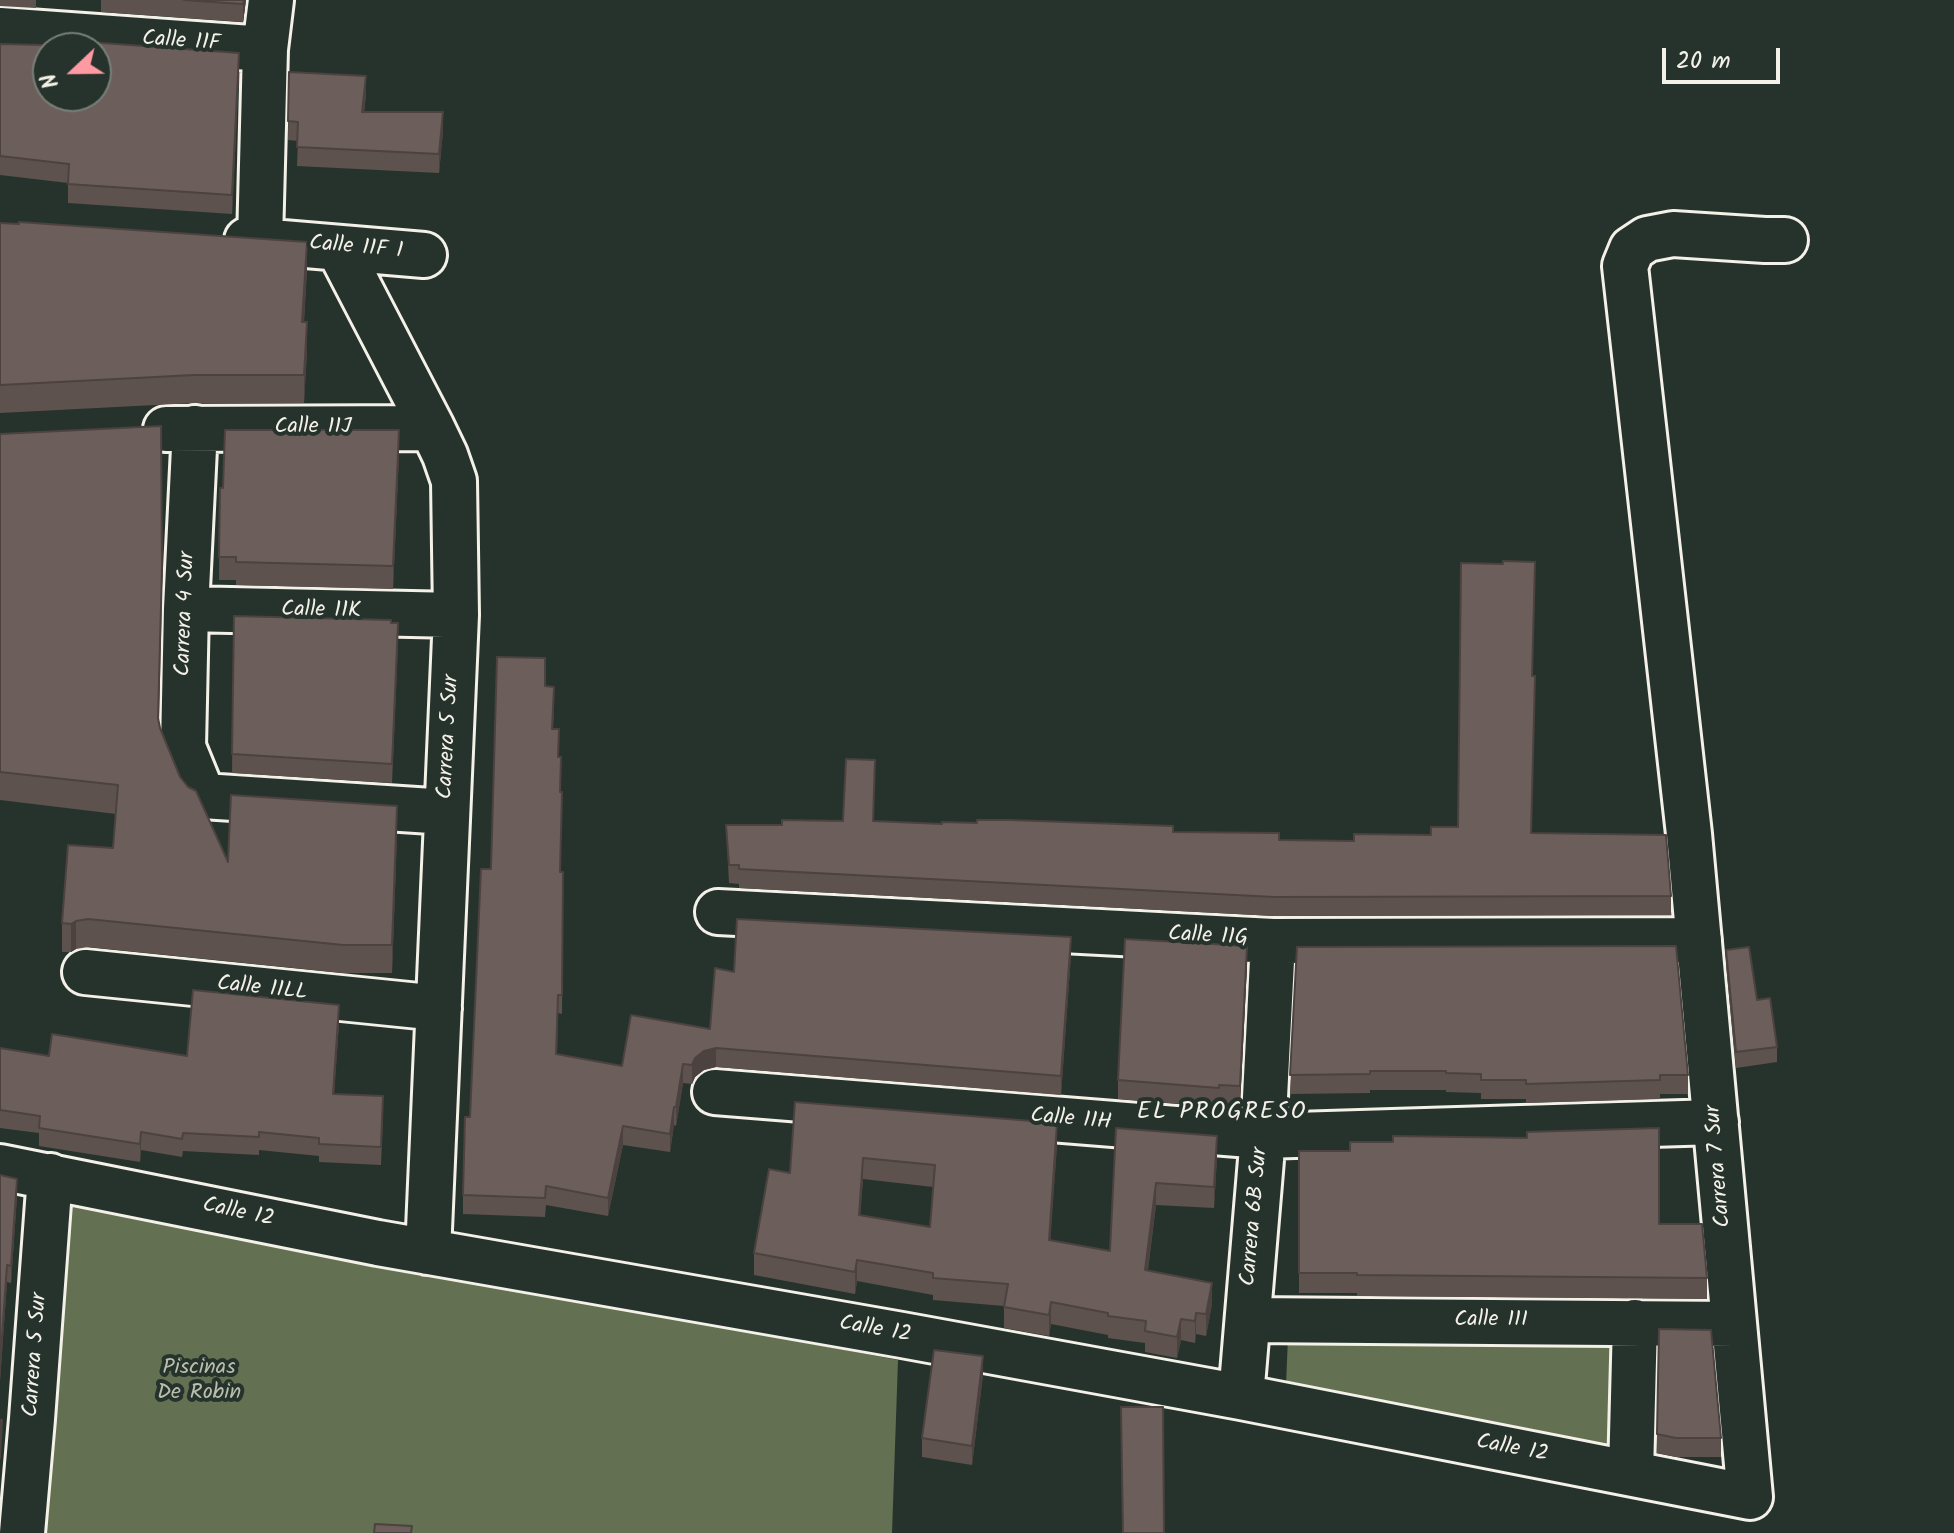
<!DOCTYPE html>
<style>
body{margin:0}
#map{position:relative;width:1954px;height:1533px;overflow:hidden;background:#26332d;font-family:Kalam,sans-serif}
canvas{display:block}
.north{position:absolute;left:32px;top:32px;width:80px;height:80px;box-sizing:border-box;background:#26332d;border:2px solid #787f78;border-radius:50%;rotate:248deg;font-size:22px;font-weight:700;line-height:32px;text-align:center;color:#f4f1e8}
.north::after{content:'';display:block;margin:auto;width:28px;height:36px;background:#ff9aa2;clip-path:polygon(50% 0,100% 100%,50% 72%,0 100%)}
.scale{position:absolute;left:1662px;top:48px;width:118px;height:36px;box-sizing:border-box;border:4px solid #f4f1e8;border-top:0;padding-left:10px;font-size:24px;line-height:28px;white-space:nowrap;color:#f4f1e8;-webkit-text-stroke:6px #26332d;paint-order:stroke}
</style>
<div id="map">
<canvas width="1954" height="1533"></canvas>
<div class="north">N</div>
<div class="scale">20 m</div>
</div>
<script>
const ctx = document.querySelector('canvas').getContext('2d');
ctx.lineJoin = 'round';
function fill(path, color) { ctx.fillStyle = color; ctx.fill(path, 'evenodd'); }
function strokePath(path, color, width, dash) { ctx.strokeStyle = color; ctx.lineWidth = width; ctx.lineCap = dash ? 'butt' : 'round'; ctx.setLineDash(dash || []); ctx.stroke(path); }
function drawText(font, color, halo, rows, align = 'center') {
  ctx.font = font + ' Kalam,sans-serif'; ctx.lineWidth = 8; ctx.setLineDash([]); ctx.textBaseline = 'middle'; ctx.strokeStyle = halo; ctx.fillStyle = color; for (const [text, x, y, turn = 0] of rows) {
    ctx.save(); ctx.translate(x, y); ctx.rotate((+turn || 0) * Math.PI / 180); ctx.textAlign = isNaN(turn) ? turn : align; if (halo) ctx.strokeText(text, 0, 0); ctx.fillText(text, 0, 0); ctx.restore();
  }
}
fill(new Path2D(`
 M58,1202L898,1360L892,1533H36Z
 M1628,1329L1622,1456L1286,1385L1288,1337Z`), '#637152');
const minor = new Path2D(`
 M0,30L265,49
 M247,240L424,255
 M260,241L265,49L271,0
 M339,249L432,428L445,455L454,481L456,615L428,1252
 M195,428L186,609L183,747L203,796L447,812
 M166,429L432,428
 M186,609L456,615
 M718,912L1273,941L1699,940
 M85,972L439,1008
 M715,1092L1263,1136L1716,1122
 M0,1167L378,1243L902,1335L1241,1397L1750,1497L1689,834L1625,266L1632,249L1647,239L1673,234L1765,240H1785
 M1248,1320L1734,1324
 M1241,1397L1263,1136L1273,941
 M1631,1473L1635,1322
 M22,1533L32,1419L50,1176`);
strokePath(minor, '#f4f1e8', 50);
strokePath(minor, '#26332d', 44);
fill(new Path2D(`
 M0,0H36V8L0,6Z
 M101,0H246L243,22L101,12Z
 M0,44L239,72L232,214L68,203V183L0,175Z
 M289,72L366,95L364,112L443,131L439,173L297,166L298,141L288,140Z
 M0,223L307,270L304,322L307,351L304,403H194L0,413Z
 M0,434L162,595L159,721L160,728L180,777L228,862L397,834L392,973H343L88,947L76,949L71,952H62V923L113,848L116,814L0,800Z
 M399,453L393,589L236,585V580H219L220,488Z
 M1535,581L1532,676L1531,833L1671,896V915L1274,916L739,888V884L729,883L726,825H782L843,821H873L1173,832L1279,840L1354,841L1431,835L1458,827Z
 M234,616L391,623L398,642L392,783L232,773Z
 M545,686L554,706L553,729L559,757L561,792L560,872H563L562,1014L558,1013L557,1054L622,1066L710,1029L734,972L1071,955L1061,1095L716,1067L704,1070L695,1077L692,1084L683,1083L676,1126L674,1125L670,1152L623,1145L608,1216L546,1205L545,1217L463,1214V1195L491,869Z
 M1297,947L1688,1075V1094H1660V1099L1526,1103V1099H1481V1093L1446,1092V1090H1370V1093L1290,1094Z
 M1726,950L1757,1000L1777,1047V1062L1736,1068L1726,965Z
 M1247,965L1240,1105L1219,1104V1107L1118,1099V1080Z
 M339,1023L334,1094L383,1114L381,1165L319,1162V1156L259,1150V1155L183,1151L182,1157L141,1150L140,1162L39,1146V1133L0,1128V1048L49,1056H187Z
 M795,1102L1057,1145L1050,1240L1110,1251L1116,1128L1217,1157L1214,1208L1156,1205L1148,1270L1212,1304L1206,1336L1196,1334L1195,1343L1181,1340L1177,1358L1145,1352V1343L1108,1338V1335L1051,1324L1049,1336L1004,1328V1306L933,1300V1295L857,1281L855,1294L754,1275V1253L790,1173ZM863,1179L933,1187L930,1227L860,1215Z
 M1299,1151L1659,1224L1707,1278V1299L1357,1296V1293H1299Z
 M0,1175L17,1196L11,1283L7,1282L0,1381Z
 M983,1375L972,1465L922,1457V1438Z
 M1657,1434L1721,1438V1457H1676L1657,1453Z`), '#5d524e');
fill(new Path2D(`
 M244,0H246L243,22V4Z
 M239,53V72L232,214V195Z
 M366,76V95L362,131V112Z
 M443,112V131L439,173V154Z
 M307,242V270L302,350V322Z
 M307,322V351L304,403V375Z
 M399,430V453L393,589V566Z
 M397,806V834L392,973V945Z
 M76,921V949L71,952V924Z
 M1071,937V955L1061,1095V1076Z
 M1247,946V965L1240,1105V1086Z
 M339,1005V1023L333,1112V1094Z
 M716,1048V1067L704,1070L695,1077L692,1084V1065L695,1058L704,1051Z
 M683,1064V1083L676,1126V1107Z
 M674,1107V1125L670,1152V1134Z
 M1057,1123V1145L1049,1262V1240Z
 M623,1126V1145L608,1216V1198Z
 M141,1132V1150L140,1162V1144Z
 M1217,1136V1157L1214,1208V1187Z
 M863,1158V1179L859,1236V1215Z
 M17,1179V1196L11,1283V1266Z
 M1156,1183V1205L1145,1291V1270Z
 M857,1260V1281L855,1294V1272Z
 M7,1265V1282L0,1381V1364Z
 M1212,1283V1304L1206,1336V1314Z
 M1051,1302V1324L1049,1336V1315Z
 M1196,1313V1334L1195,1343V1321Z
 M1181,1319V1340L1177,1358V1337Z
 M983,1356V1375L972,1465V1446Z`), '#4c4240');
const building = new Path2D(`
 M184,0H244L243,4Z
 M88,42L239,53L232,195L68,184L69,164L0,156V44L88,46ZM48,48H96V96H48Z
 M289,72L366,76L362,112H443L439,154L297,147L298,122L288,121Z
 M19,222L307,242L302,322H307L304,375H194L0,385V223L19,224Z
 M161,426L162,567L158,718L160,728L180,777L188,787L196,791L228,862L231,795L397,806L392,945H343L88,919L76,921L71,924L62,923L68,845L113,848L118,785L0,772V434Z
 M225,430H399L393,566L236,562V557H219L220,488H223Z
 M1503,561L1535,562L1532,676H1535L1531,833L1666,835L1671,896L1274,897L739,869V865H729L726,825H782V820L843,821L846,759L875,760L873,821L942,824V822L977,823V820H1010L1173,826V832L1279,833V840L1354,841V834L1431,835V827H1458L1461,563L1503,564Z
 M234,616L391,620V623H398L392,764L232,754Z
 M497,657L545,658V686L554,687L552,729H559L558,757H561L560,792H562L560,872H563L562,995H558L556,1054L622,1066L631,1015L710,1029L715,968L734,972L737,919L1071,937L1061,1076L716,1048L704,1051L695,1058L692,1065L683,1064L676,1107H674L670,1134L623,1126L608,1198L546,1186L545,1198L463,1195L465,1117H470L481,869H491Z
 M1125,939L1247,946L1240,1086L1219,1085V1088L1118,1080Z
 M1676,946L1688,1075H1660V1080L1526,1084V1080H1481V1074L1446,1073V1071H1370V1074L1290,1075L1297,947Z
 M1749,947L1757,1000L1770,998L1777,1047L1736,1052L1726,950Z
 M193,990L339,1005L333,1094L383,1096L381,1147L319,1144V1138L259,1132V1137L183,1133L182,1139L141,1132L140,1144L39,1128L40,1116L0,1110V1048L49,1056L52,1034L187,1056Z
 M795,1102L1057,1123L1049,1240L1110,1251L1116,1128L1217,1136L1214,1187L1156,1183L1145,1270L1212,1283L1206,1314L1196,1313L1195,1321L1181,1319L1177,1337L1145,1331L1146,1321L1108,1316V1313L1051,1302L1049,1315L1004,1307L1008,1284L933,1278V1273L857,1260L855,1272L754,1253L769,1169L790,1173ZM863,1158L935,1165L930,1227L859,1215Z
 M1659,1128V1224H1702L1707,1278L1357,1275V1273H1299V1151H1350V1142H1393V1136L1527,1138V1132Z
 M0,1175L17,1179L11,1266L7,1265L0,1364Z
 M1659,1329L1711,1330L1721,1438H1676L1657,1434Z
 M934,1350L983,1356L972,1446L922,1438Z
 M1121,1407H1163L1164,1533H1123Z
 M0,1420H2L0,1458Z
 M375,1524L412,1526L411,1533H374Z`);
fill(building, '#6c5f5b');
strokePath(building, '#4c4240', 2);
drawText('22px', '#f4f1e8', '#26332d', [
 ["Calle 11F",181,43,4],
 ["Calle 11F 1",356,249,5],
 ["Calle 11J",313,428],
 ["Calle 11K",321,612,1],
 ["Carrera 4 Sur",187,614,-88],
 ["Carrera 5 Sur",450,737,-87],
 ["Calle 11G",1208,938,3],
 ["Calle 11LL",262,990,6],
 ["Calle 11H",1071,1121,5],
 ["Carrera 7 Sur",1720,1166,-95],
 ["Calle 12",238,1214,12],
 ["Carrera 6B Sur",1256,1217,-85],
 ["Calle 11I",1491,1321],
 ["Calle 12",875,1331,10],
 ["Carrera 5 Sur",37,1355,-86],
 ["Calle 12",1512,1450,11]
]);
drawText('22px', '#babeac', '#26332d', [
 ["Piscinas",199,1369],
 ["De Robin",199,1394]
]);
ctx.letterSpacing = '2px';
drawText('24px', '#f4f1e8', '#26332d', [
 ["EL PROGRESO",1222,1114]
]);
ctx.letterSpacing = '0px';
</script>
